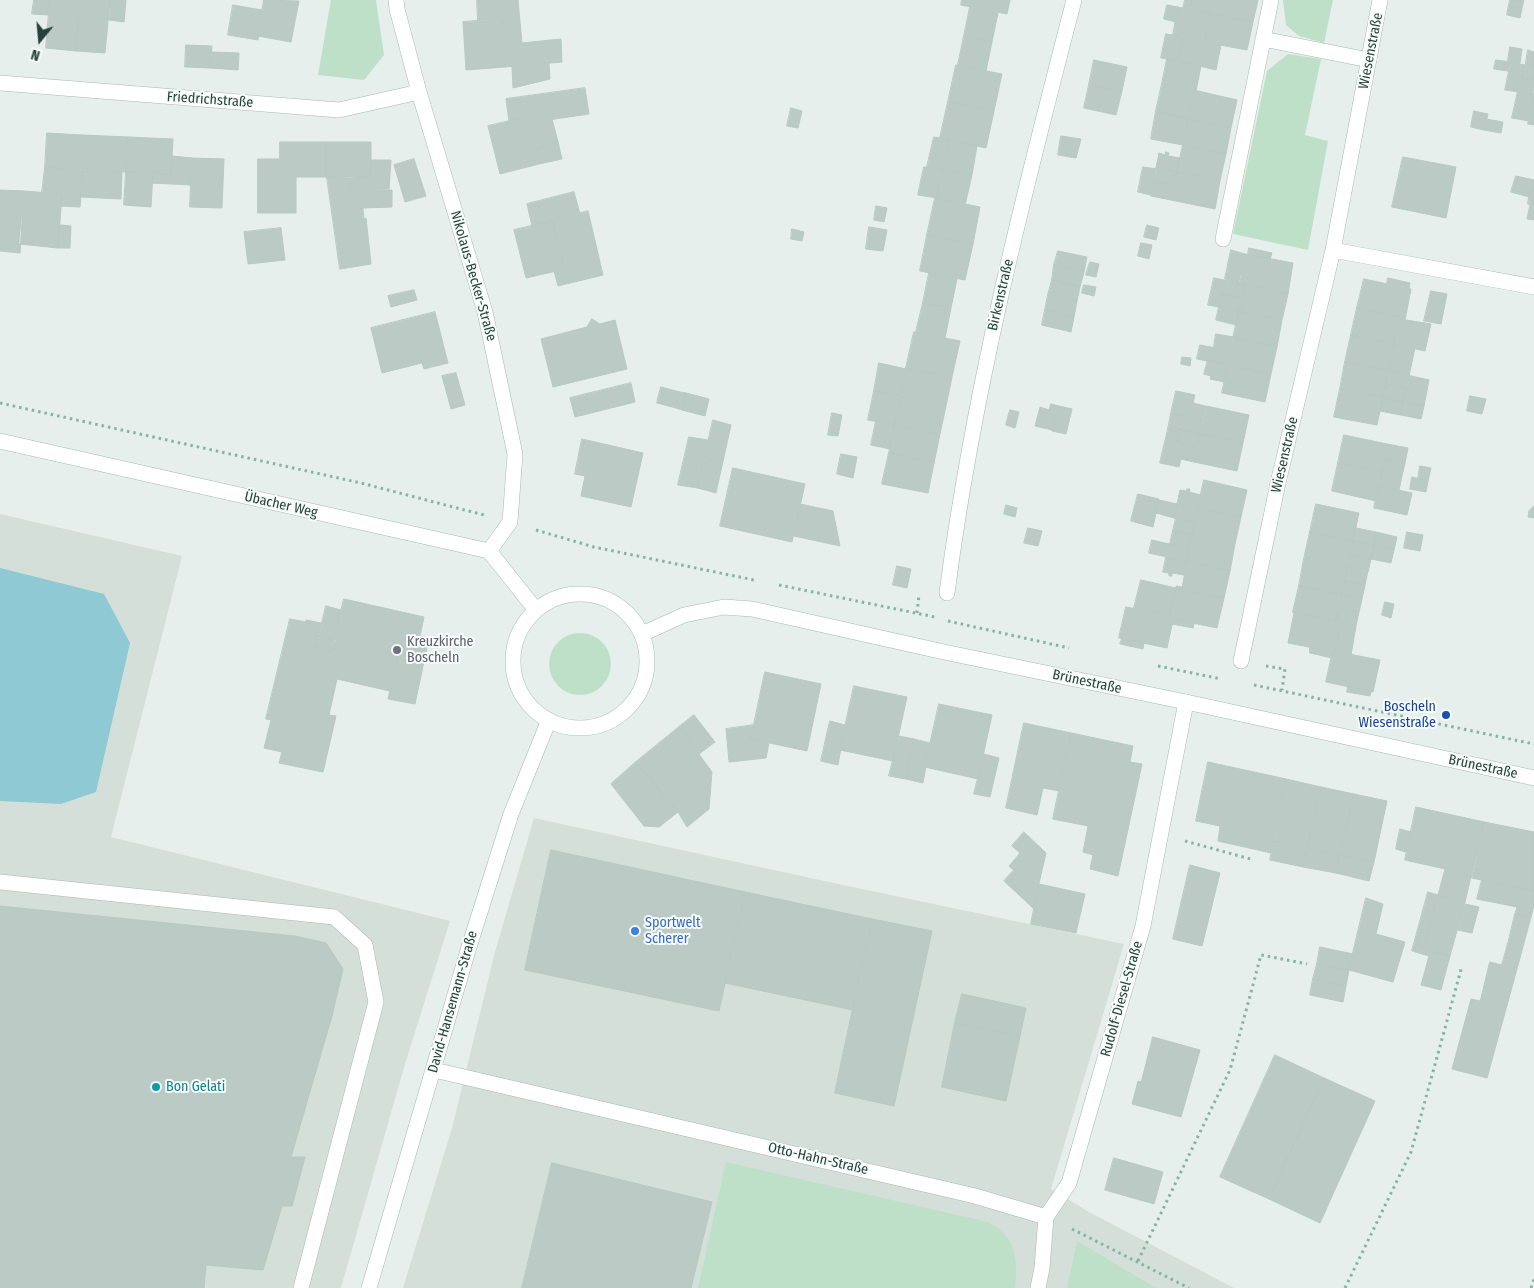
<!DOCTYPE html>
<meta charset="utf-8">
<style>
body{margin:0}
#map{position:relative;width:1534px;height:1288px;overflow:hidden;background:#e6efeb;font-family:"Fira Sans Condensed",sans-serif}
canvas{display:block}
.north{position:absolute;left:15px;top:15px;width:50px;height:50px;-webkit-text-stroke:4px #f7fbf9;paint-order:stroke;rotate:197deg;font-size:14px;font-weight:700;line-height:20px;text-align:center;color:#24423a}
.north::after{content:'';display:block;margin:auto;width:18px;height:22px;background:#24423a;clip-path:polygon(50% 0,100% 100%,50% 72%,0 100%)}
</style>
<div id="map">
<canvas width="1534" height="1288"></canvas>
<div class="north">N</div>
</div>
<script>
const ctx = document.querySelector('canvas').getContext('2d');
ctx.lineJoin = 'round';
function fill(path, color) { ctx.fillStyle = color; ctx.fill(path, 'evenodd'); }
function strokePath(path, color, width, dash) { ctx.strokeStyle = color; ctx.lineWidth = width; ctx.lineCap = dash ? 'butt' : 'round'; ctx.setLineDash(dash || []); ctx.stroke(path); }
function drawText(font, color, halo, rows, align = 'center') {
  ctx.font = font + ' "Fira Sans Condensed",sans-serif'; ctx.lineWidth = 4; ctx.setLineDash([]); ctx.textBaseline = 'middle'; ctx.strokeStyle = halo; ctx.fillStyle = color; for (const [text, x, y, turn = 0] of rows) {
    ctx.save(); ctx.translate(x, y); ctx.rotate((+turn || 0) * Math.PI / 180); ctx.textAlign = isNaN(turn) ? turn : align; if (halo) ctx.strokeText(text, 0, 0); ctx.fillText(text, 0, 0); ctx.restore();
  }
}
fill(new Path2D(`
 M0,514L182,556L111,837L450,921L405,1064L341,1288H0Z
 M534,818L829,882L1124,944L1051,1189L1089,1212L1234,1288H403L452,1128L495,952Z`), '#d4dfda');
fill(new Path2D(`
 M331,0H376L384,55L364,80L318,75Z
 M1283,0H1333L1324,43L1299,36L1286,25Z
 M1288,54L1321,59L1305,135L1328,141L1308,250L1233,234L1267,71Z
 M549 664a31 31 0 1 1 62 0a31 31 0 1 1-62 0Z
 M726,1162L988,1222C993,1225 1000,1229 1004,1234C1018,1247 1017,1271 1015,1288H698Z
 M1077,1241L1156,1288H1067Z`), '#bfe0c8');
fill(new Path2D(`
 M0,568L104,594L130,643L96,792L61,804L0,801Z`), '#8ec9d4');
const building = new Path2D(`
 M34,0H50L49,15L32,14Z
 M50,0H80L76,51L46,48Z
 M80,0H110L105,53L76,51Z
 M110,0H126L124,22L109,20Z
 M264,0L299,1L291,42L258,36Z
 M477,0H518L522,43L561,39L562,62L505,67L502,19L478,20Z
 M962,0H1010L1007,14L961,5Z
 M1185,0H1192L1190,9H1183Z
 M1192,0H1213L1210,14L1190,9Z
 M1213,0H1258L1253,22L1210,14Z
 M1510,0H1524L1522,8L1509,5Z
 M233,5L262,10L258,40L228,35Z
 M1167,5L1178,7L1176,22L1164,19Z
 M1509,5L1522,8L1520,18L1507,15Z
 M970,7L998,13L992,42L964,36Z
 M1178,7L1210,14L1204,42L1173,35Z
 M1210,14L1253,22L1247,50L1204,42Z
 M502,19L505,67L466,70L463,22Z
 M1166,34L1184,37L1178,61L1161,58Z
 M964,36L992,42L986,71L958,65Z
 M1184,37L1221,45L1216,70L1178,61Z
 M186,45L212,46L210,68L185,67Z
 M1510,47L1522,49L1520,63L1508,61Z
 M1528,50L1534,52V65L1526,63Z
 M211,52L239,53L238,70L210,68Z
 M1167,59L1201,66L1196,91L1162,84Z
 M1094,60L1127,67L1122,91L1089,85Z
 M1496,60L1510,62L1508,71L1494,69Z
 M1511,62L1525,65L1522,78L1534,80L1533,94L1505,90Z
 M549,63L550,79L513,88L512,66Z
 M1526,63L1534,65V80L1522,78Z
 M956,65L1002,74L994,111L948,102Z
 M1162,84L1194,90L1188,119L1156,111Z
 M1089,85L1122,91L1116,115L1084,108Z
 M585,88L589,114L528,123L527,117L509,121L506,99Z
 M1194,90L1237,100L1231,128L1188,119Z
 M1518,91L1534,94L1529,121L1512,118Z
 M1534,97V125L1528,124Z
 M948,102L994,111L986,148L940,138Z
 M791,108L802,111L798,128L787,126Z
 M1156,111L1188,119L1183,145L1151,139Z
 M1474,111L1488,114L1484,130L1471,127Z
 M527,117L539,164L500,174L488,126Z
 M552,119L558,142L535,149L528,123Z
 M1188,119L1231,128L1226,154L1183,145Z
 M1486,119L1503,122L1501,133L1484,130Z
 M47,133L82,135L80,169L45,168Z
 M82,135L128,137L126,172L80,169Z
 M1061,136L1081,139L1076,158L1058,155Z
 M128,137L173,139L171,174L126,172Z
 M934,137L949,140L943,170L927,167Z
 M949,140L977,146L972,175L943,169Z
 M280,142H325L326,177H280Z
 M325,142H371V177H326Z
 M558,142L562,159L539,164L535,149Z
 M1183,145L1226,154L1220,181L1177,172Z
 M1166,152L1169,153L1168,156L1180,158L1177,172L1156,168L1159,153L1165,155Z
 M172,156L192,158L191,185L152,183L153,173L171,174Z
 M1403,157L1456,167L1446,218L1392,207Z
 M192,158L224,159L222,208L190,207Z
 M258,159H280V177H296V213H258Z
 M414,159L426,196L405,202L394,165Z
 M371,160H391L389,189L350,190V178L371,177Z
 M924,167L943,170L937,198L918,195Z
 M1143,167L1157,169L1151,195L1138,192Z
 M45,168L83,170L80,207L61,206L62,194L42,193Z
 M1156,168L1177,172L1174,185L1154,181Z
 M943,169L972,175L965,205L937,198Z
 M83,170L122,172L121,199L81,197Z
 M126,172L153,173L151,207L124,205Z
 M1177,172L1220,181L1215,209L1171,200Z
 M1516,176L1534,180V191L1530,190L1529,197L1511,192Z
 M327,177L350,178V190H361L364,219L366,218L371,264L340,269Z
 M1154,181L1174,185L1171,200L1151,196Z
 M0,190L24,191L20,253L0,251Z
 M361,190H392V207L362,208Z
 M1530,190L1534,191V220L1527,219L1530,204H1528Z
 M24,191L62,194L58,248L19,244Z
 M574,192L580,214L532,226L527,204Z
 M935,198L980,207L973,244L927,235Z
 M876,206L887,208L884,222L874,220Z
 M588,211L603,275L558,286L554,271L565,269L553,221Z
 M553,221L565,269L526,278L514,230Z
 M60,225L71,226L70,248H58Z
 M1147,225L1159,228L1156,240L1144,237Z
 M869,227L887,230L883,251L866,249Z
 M281,228L285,260L248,264L244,232Z
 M792,229L804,232L802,241L791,239Z
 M927,235L973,244L965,280L920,271Z
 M1141,243L1152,245L1149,259L1138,256Z
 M1249,248L1272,253L1270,259L1248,254Z
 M1231,250L1245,254L1240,283L1225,279Z
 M1058,251L1087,257L1084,272L1054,265Z
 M1245,254L1293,263L1288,294L1239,283Z
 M1090,262L1099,264L1096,277L1086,275Z
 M1054,265L1084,272L1080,287L1052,280Z
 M929,273L957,279L951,308L923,303Z
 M1214,278L1239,283V285L1244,286L1242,298L1222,294L1219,307L1208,305Z
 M1388,278L1410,283L1409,288L1387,283Z
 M1364,279L1411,289L1405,320L1400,319V317L1357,308Z
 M1052,280L1080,287L1077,301L1048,295Z
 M1239,283L1288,294L1282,320L1239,311L1244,286L1239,285Z
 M1084,285L1096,287L1094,296L1082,293Z
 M414,290L417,300L391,307L388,296Z
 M1431,291L1447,294L1441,324L1424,321Z
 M1222,294L1242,298L1239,311L1219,307Z
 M1048,295L1077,301L1074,317L1045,310Z
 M923,303L951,308L945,338L916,332Z
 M1219,307L1239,311L1236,325L1216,320Z
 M1357,308L1400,317L1394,344L1351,335Z
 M1045,310L1074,317L1071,332L1042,325Z
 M1239,311L1282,320L1277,347L1233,338Z
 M435,312L448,363L424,369L422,363L382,373L371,328Z
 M592,319L600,324L615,320L627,369L553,387L541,339L587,327Z
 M1400,319L1431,324L1425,351L1394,344Z
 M914,332L960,341L952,377L906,368Z
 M1216,334L1234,337L1231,351L1214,347Z
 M1351,335L1394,344L1389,371L1345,362Z
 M1233,338L1277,347L1271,374L1228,365Z
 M1394,344L1415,348L1409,376L1389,371Z
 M1200,345L1211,347L1207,361L1197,359Z
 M1211,347L1231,351L1228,365L1208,360Z
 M1182,357L1191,358L1190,366L1181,364Z
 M1208,360L1228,365L1224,382L1210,379L1211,376L1204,374Z
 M1345,362L1389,371L1383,397L1340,389Z
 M879,363L906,369L901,396L874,391Z
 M1228,365L1271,374L1265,402L1222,393Z
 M906,368L952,377L946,406L901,397Z
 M1389,371L1429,380L1424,406L1403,402L1406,388L1386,384Z
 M456,373L465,405L451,409L442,376Z
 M631,383L635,402L575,417L570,398Z
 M1386,384L1406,388L1403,402L1383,397Z
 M661,387L680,392L676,408L657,403Z
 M1340,389L1383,397L1377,425L1334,417Z
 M874,391L901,396L895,425L868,420Z
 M1176,391L1195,395L1193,403L1205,406L1202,420L1171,414Z
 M680,392L686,393L682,410L676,408Z
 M686,393L709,399L705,416L682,410Z
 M1470,396L1486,399L1482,414L1467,411Z
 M901,397L946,406L940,434L895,425Z
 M1383,397L1403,402L1401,415L1380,411Z
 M1403,402L1424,406L1421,419L1401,415Z
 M1051,404L1059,406L1052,430L1035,426L1040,407L1049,410Z
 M1059,406L1072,409L1066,434L1052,431Z
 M1206,406L1249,415L1243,443L1200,434Z
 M1010,410L1019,412L1015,428L1006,425Z
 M832,413L842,415L838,436L828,435Z
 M1171,414L1182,416L1179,431L1168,429Z
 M1182,416L1202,420L1200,434L1180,429Z
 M713,420L731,425L716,493L698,488Z
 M876,421L895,425L890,449L871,445Z
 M895,425L940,434L934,463L889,453Z
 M1168,429L1179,431L1177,443L1197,447L1194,462L1181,459L1179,467L1160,463Z
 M1180,429L1200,434L1197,447L1177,443Z
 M1200,434L1243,443L1237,471L1194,462Z
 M1344,435L1387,444L1382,472L1338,463Z
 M689,437L708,440L698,488L678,485Z
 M582,439L643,453L631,507L581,496L585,476L575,474Z
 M1387,444L1408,448L1405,463L1384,459Z
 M889,453L934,463L928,493L882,484Z
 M841,454L857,457L853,478L837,474Z
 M1384,459L1405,463L1402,476L1382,472Z
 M1338,463L1382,472L1376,501L1332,491Z
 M1420,466L1431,468L1428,481L1418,479Z
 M733,468L805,484L792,542L720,526Z
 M1382,472L1402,476L1399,490L1379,486Z
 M1412,477L1428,481L1426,492L1410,489Z
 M1204,480L1247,490L1241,517L1198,508Z
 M1379,486L1412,493L1407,515L1374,508Z
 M1187,489H1190L1189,492L1201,495L1198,508L1177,504L1180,490L1187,491Z
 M1138,494L1159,499L1153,527L1131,521Z
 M1159,500L1177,504L1174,518L1156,513Z
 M800,504L833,511L840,546L794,536Z
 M1177,504L1198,508L1195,522L1174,518Z
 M1316,504L1359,513L1353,541L1310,532Z
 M1006,505L1017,508L1015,517L1004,514Z
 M1534,506V518L1528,517L1529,511Z
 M1198,508L1241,517L1235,544L1192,535Z
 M1176,518L1195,522L1192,535L1173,531Z
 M1028,528L1042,531L1038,546L1024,543Z
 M1356,528L1376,532L1374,545L1353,541Z
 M1173,531L1192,535L1189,548L1170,544Z
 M1310,532L1353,541L1348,568L1304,559Z
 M1376,532L1397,537L1394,550L1374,545Z
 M1407,532L1423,535L1420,551L1404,548Z
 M1192,535L1235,544L1230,571L1187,561Z
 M1152,540L1169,544L1167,557L1149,553Z
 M1353,541L1374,545L1371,559L1350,555Z
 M1169,544L1189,548L1187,561L1166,558Z
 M1374,545L1394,550L1391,563L1371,559Z
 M1350,555L1371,559L1368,572L1348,567Z
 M1166,558L1187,561L1184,575L1172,573V576H1169V573L1163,572Z
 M1304,559L1348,568L1342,594L1299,586Z
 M1187,561L1230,571L1224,598L1176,588V586L1182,587Z
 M897,566L911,569L907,588L893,585Z
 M1348,567L1368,571L1365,585L1345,581Z
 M1141,580L1176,588L1170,616L1134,608Z
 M1345,581L1365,585L1362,599L1342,594Z
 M1299,586L1342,594L1336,621L1293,612Z
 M1176,588L1224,598L1217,628L1173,619L1174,616H1170Z
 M1342,594L1362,599L1359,612L1339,608Z
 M344,599L424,617L420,636L429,638L415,704L388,699L398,657L334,642Z
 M1385,602L1394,604L1391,618L1382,615Z
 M326,606L341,610L335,639L319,636Z
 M1126,607L1174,616L1167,648L1119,638Z
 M1339,608L1359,612L1356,626L1336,621Z
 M1293,612L1342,622L1335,652L1288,643L1294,613Z
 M290,619L306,622V620L321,623L316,647L333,652L336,643L398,657L390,691L337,679L329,715L336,716L323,772L279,763L282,752L264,748L271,720L266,719Z
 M1173,619L1194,623L1193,628L1172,624Z
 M1342,623L1356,626L1351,655L1335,652Z
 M319,636L335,639L336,643L333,652L316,647Z
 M1122,639L1144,643L1143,649L1120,644Z
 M1310,647L1333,651L1332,658L1310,653Z
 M1333,651L1380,660L1373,692L1326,682Z
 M765,672L821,684L807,751L751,739Z
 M854,686L907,697L893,761L840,750Z
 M1348,687L1371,691L1370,696L1347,692Z
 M939,704L992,715L978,779L925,767Z
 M694,715L715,742L699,754L679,727Z
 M830,721L845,725L838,765L821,761Z
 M1024,723L1071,733L1059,791L1043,788L1037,815L1006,808Z
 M754,725L751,739L769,743L766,758L729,762L726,729Z
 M679,727L712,772L709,809L687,827L678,812L636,762Z
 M1071,733L1133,746L1130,762L1142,764L1118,876L1090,869L1093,855L1083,852L1088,826L1053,819Z
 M899,736L914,739L906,779L889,776Z
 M914,739L930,743L923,783L906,779Z
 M984,754L999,758L990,797L974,794Z
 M636,762L678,812L659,827L644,826L611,784Z
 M1208,762L1286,779L1271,853L1218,841L1220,826L1196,821Z
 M1286,779L1321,787L1307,848L1274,841Z
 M1321,787L1354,794L1340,855L1307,848Z
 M1354,794L1387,801L1374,862L1340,855Z
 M1416,807L1484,822L1465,902L1438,895L1445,869L1405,860Z
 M1484,822L1534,832V891L1472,878Z
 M1400,829L1411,832L1406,852L1396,849Z
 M1024,832L1046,853L1037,892L1009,866L1020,853L1012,846Z
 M1274,841L1307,848L1303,867L1270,860Z
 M1307,848L1340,855L1336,873L1303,867Z
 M551,850L745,892L719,1011L525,970Z
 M1340,855L1374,862L1369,881L1336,873Z
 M1190,865L1220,873L1202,946L1173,939Z
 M1014,870L1037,892L1034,909L1004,881Z
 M1482,880L1534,891V905L1531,917L1515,914L1517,907L1477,899Z
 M1039,884L1085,894L1076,933L1031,924Z
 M745,892L872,919L853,1010L725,983Z
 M1428,892L1438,895L1428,934L1420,933L1417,945L1424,947V949L1450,956L1441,990L1421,985L1429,956L1412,951Z
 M1438,895L1465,902L1450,956L1424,949Z
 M1366,898L1383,904L1376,934L1405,942L1393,982L1349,970Z
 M1465,904L1479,907L1472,933L1458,930Z
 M0,906L295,936L326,943L343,969L332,1016L291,1157H305L292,1206H282L263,1270L206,1265L204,1288H0Z
 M1515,914L1531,917L1524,943L1509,940Z
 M872,919L932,931L894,1106L835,1093Z
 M1420,933L1428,934L1424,947L1417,945Z
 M1509,940L1524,943L1517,969L1502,965Z
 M1320,947L1353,954L1349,970L1317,964Z
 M1490,962L1517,969L1487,1078L1452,1069L1471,999L1480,1001Z
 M1317,964L1349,970L1346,986L1313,979Z
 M1313,979L1346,986L1343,1002L1310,995Z
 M962,994L1026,1008L1020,1036L955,1023Z
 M955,1023L1020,1036L1006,1101L942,1087Z
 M1153,1037L1200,1050L1181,1117L1132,1104L1138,1081L1141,1082Z
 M1275,1055L1324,1078L1269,1199L1220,1177Z
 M1324,1078L1375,1101L1320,1223L1269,1199Z
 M1114,1158L1163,1172L1154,1204L1105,1190Z
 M552,1163L712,1202L691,1288H522Z`);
fill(building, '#bbcac4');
strokePath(building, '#b8c9c2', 1);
const lane = new Path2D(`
 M1263,39L1369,60
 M1223,239L1271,0
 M0,882L334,917L365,945L376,1002L301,1288`);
const street = new Path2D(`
 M396,0L397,9L419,92L485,312L515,454L510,522L489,551
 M0,83L339,110L419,92
 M1333,250L1534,287
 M947,593C973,392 1023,196 1074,0
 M1241,661L1278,483L1333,250L1380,0
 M434,1070L975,1196L1046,1217
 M1038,1288L1042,1268L1046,1217L1069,1183L1143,926L1186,702`);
const secondary = new Path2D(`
 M0,441L489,551L536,610
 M513 661a67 67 0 1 1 134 0a67 67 0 1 1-134 0Z
 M642,634L684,615L724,607L752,609L944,652L1186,702L1534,778
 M369,1288L469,947L511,814L549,720`);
strokePath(lane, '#a8b8b2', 16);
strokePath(street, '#a8b8b2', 16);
strokePath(secondary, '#a4bbb3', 16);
strokePath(new Path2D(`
 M0,403L361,483L484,515
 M536,530L594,547L754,580
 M779,585L935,617
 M917,613L919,595
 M948,621L1069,648
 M1158,666L1221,679
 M1266,666L1285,669L1282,690
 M1254,685L1534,744
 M1185,841L1254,860
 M1072,1229L1189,1288
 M1138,1261L1230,1070L1261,955L1307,964
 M1345,1288L1411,1152L1462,966
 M1531,1288L1534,1279`), '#86b3a5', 3, [2.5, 4]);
strokePath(lane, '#fff', 15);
strokePath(street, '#fff', 15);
strokePath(secondary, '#fff', 15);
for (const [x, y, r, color] of [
 [397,650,5,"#6b7280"],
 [1446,715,5,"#1a4fb4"],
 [635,931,5,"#3f7fe0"],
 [156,1087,5,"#0f9aa8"]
]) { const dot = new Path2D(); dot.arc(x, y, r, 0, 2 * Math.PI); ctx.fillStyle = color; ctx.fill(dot); strokePath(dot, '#f7fbf9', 2); }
drawText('14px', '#24423a', '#f7fbf9', [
 ["Wiesenstraße",1371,51,-79],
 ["Friedrichstraße",210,100,4],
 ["Nikolaus-Becker-Straße",473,276,74],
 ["Birkenstraße",1001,295,-77],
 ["Wiesenstraße",1285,455,-77],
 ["Übacher Weg",281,505,13],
 ["Brünestraße",1087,682,12],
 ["Brünestraße",1483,767,12],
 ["Rudolf-Diesel-Straße",1122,999,-74],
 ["David-Hansemann-Straße",453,1002,-74],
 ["Otto-Hahn-Straße",818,1159,13]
]);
drawText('14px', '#5b616d', '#f7fbf9', [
 ["Kreuzkirche",407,642],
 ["Boscheln",407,658]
], 'left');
drawText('14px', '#164399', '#f7fbf9', [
 ["Boscheln",1436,707],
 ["Wiesenstraße",1436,723]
], 'right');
drawText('14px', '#366cbe', '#f7fbf9', [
 ["Sportwelt",645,923],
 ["Scherer",645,939]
], 'left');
drawText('14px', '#0d838f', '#f7fbf9', [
 ["Bon Gelati",166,1087]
], 'left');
</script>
